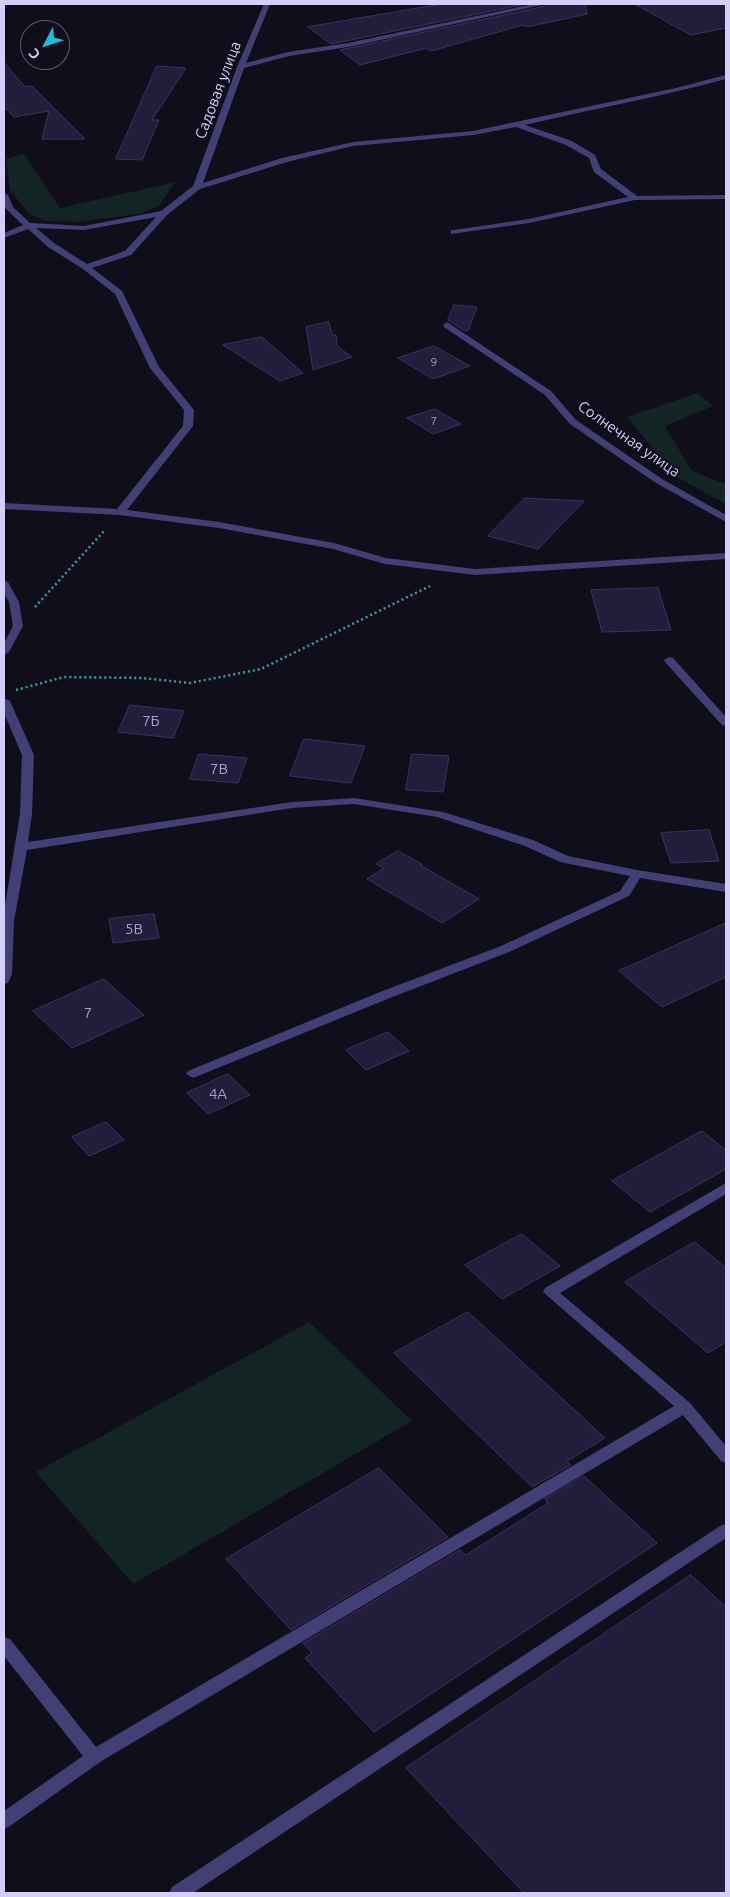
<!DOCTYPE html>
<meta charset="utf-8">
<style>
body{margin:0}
#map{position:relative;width:730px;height:1897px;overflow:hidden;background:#100e1b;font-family:Ubuntu,sans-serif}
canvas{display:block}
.frame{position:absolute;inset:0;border:5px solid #d4cef8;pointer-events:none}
.north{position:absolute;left:20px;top:20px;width:50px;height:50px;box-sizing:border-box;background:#100e1b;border:1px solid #5e5b73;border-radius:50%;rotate:230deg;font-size:14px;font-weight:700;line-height:20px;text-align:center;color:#d4cef8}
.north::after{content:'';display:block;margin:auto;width:18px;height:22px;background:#1dbed6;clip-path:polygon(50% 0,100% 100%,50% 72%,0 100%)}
</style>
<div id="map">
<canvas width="730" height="1897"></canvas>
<div class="frame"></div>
<div class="north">С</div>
</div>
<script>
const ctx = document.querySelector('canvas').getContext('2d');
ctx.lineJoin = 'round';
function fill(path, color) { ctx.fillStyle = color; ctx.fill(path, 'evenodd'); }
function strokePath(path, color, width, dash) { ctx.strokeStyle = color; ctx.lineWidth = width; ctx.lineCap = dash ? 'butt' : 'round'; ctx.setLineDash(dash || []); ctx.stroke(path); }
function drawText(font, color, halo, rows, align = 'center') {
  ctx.font = font + ' Ubuntu,sans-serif'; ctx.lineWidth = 4; ctx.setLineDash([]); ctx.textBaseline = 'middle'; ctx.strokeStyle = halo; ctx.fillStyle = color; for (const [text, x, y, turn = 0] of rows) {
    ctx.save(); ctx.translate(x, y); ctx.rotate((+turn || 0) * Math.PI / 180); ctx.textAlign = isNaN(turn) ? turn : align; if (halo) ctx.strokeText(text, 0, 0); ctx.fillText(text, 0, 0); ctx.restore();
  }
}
fill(new Path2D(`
 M24,154L60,208L175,182L159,206L139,214L78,222L45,221L28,213L10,190L6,159Z
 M698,393L713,406L665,426L692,471L726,484V504L675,476L627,417Z
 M309,1322L412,1421L133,1584L36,1472Z`), '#122424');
const building = new Path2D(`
 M442,4H526L331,44L308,27Z
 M548,4H585L587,14L527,27L523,25L431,51L426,48L360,65L340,50L546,6Z
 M635,4H726V28L691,35Z
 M4,62L25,87L32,86L85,139H42L49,111L14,117L4,107Z
 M157,66L186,68L152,120H159L142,160L116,159Z
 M454,305L477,307L468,331L463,330L448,320Z
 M329,322L332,335H336L337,346L352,357L313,370L306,327Z
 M262,337L303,373L280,381L223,345Z
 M434,346L470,366L433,379L398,358Z
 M435,409L461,424L433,434L407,418Z
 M525,498L584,501L538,549L488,536Z
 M658,588L671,630L602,632L591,590Z
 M130,705L184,711L173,738L118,732Z
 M304,739L365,746L351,783L290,776Z
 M199,754L247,758L238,783L190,779Z
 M412,754L449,756L443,792L406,790Z
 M709,830L719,861L671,863L661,833Z
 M398,851L422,864L420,865L479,899L442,923L367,879L384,868L376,864Z
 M154,914L159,938L113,943L109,919Z
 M726,923V977L662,1007L619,971Z
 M104,979L144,1015L72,1048L33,1011Z
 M388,1032L409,1051L366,1070L346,1050Z
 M228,1074L250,1095L208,1114L187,1093Z
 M106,1122L124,1140L89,1156L72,1137Z
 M702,1131L726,1150V1169L650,1212L612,1181Z
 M522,1234L560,1266L502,1299L465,1265Z
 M695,1242L726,1268V1342L708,1353L625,1282Z
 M468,1312L605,1438L567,1461L571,1465L532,1487L394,1353Z
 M379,1468L448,1537L291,1630L226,1559Z
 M584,1476L657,1543L374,1732L305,1658L312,1653L303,1643L460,1550L466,1555L548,1503L545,1499Z
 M691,1575L726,1607V1893H524L406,1768Z`);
fill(building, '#231c3a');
strokePath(building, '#3c3163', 1);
strokePath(new Path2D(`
 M35,607L105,530
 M16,690L64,677L141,678L190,683L261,669L430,586`), '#3c9f9c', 2.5, [2, 3]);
fill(new Path2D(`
 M264,4H270L246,63L288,52L348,43L534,4H546L348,47L289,56L244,68L203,183L282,158L353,142L473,131L676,88L726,75V79C660,97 592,109 525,125L572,141L595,155L601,169L637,196L726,195V199L635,200L529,223L451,234V230H454L529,219L628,197L594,172L589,158L566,145L516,127L473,135L353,146L287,162L200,189L167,215L131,255L92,268L122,291L159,367L194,410L193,426L127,510L219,522L334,543L386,558L475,569L726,553V559L475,575L385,564L333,549L219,528L120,515L4,509V503L117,509L183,426L184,410L150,368L115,294L83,269L48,247L28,229L4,238V233L23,225L5,208L4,193L8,195L13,207L30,223L84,226L161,211L193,186L237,67ZM156,217L125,251L87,264L54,243L36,228L84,230Z
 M447,322L551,391L576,420L662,479L726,515V522L656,483L570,424L545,395L444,327L443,325Z
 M4,581L8,582L19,602L23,626L9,652L4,655V643L13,626L9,602L4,593Z
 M669,657L673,658L726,717V726L722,725L665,662L664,660Z
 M4,698L10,701L34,755L32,814L28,842L292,802L354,798L443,812L533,840L568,856L637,870L726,884V892L640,878L629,896L509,952L390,998L193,1078L186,1074L188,1071L380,992L501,946L620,891L630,876L560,862L525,846L437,817L354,804L292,808L27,850L14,921L12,974L8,983L4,984V911L20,814L22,755L4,713Z
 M726,1183V1194L560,1293L690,1403L726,1446V1463L721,1461L683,1415L100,1762L10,1826L4,1829V1811L83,1756L4,1656V1637L10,1639L96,1747L674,1406L543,1292L545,1288Z
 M726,1524V1538L193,1893H169L172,1887L720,1526Z`), '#423f74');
drawText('12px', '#a8a2c8', null, [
 ["9",434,362],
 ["7",434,421]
]);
drawText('15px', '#d4cef8', '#100e1b', [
 ["Садовая улица",218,90,-69],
 ["Солнечная улица",629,439,35]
]);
drawText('15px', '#a8a2c8', null, [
 ["7Б",151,721],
 ["7В",219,769],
 ["5В",134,929],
 ["7",88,1013],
 ["4А",218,1094]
]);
</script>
